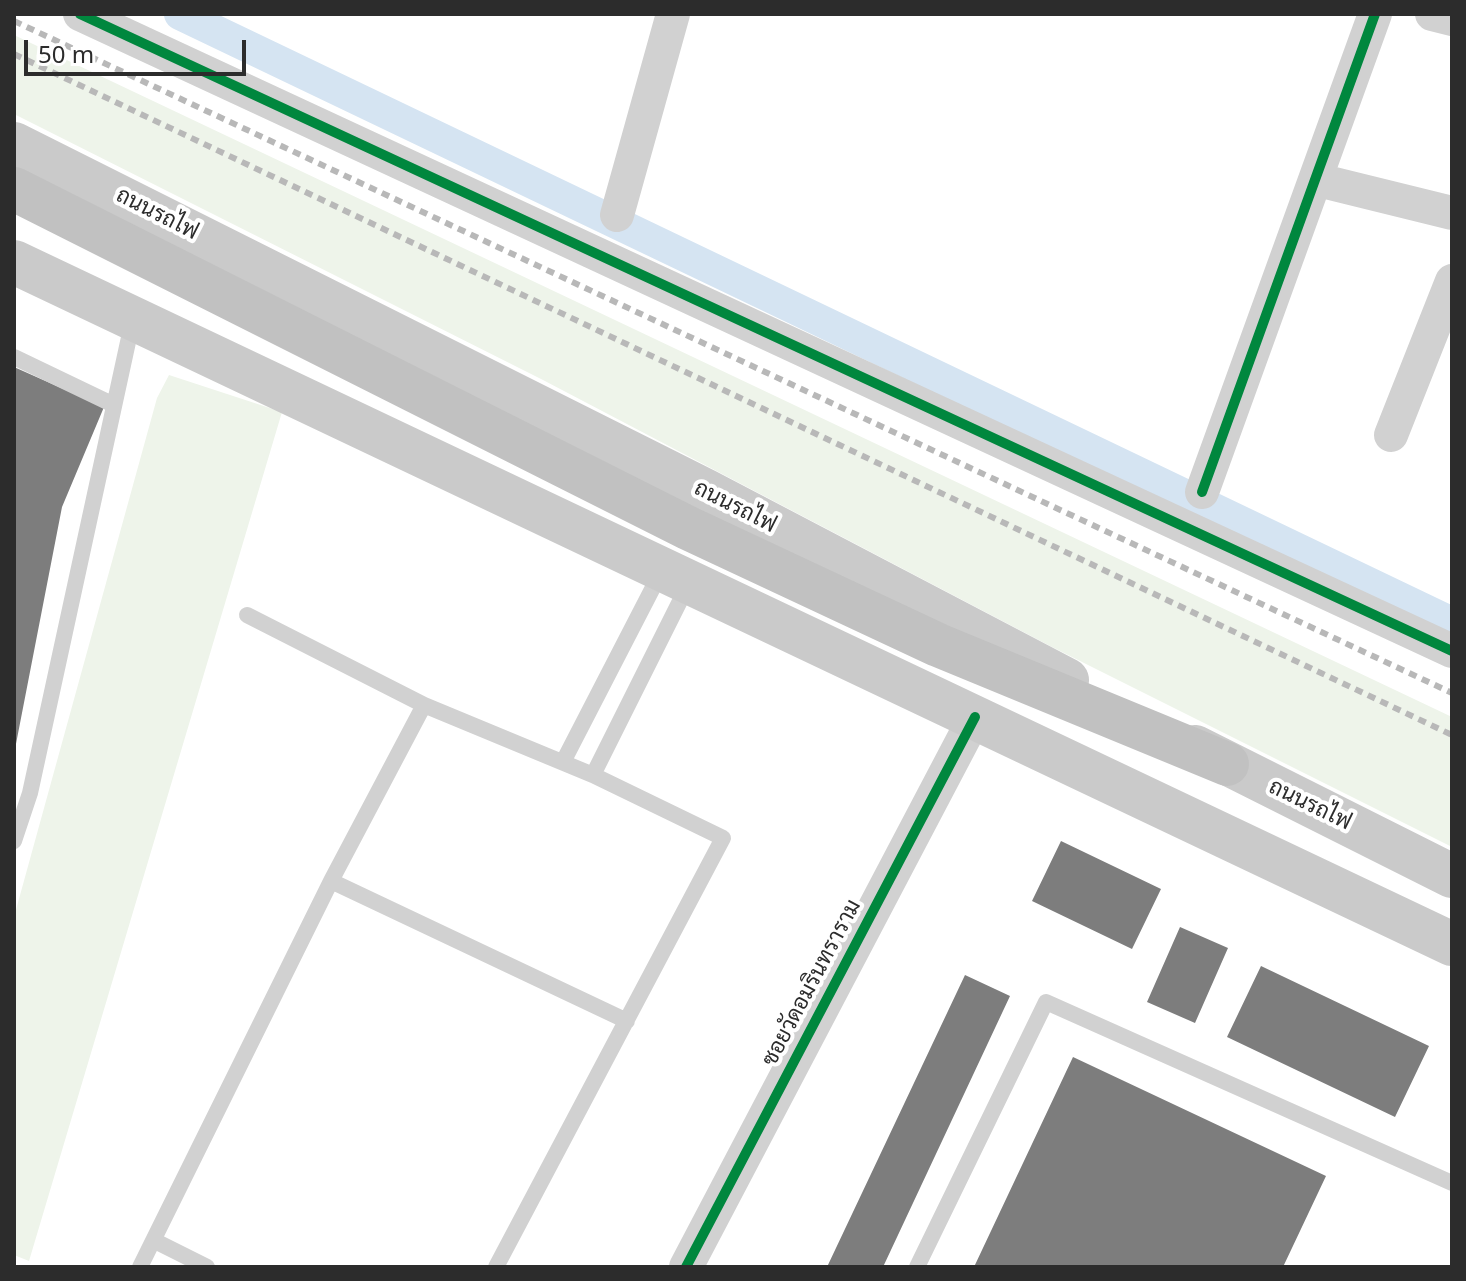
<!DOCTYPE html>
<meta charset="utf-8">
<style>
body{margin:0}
#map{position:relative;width:1466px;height:1281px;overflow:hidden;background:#fff;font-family:"Noto Sans",sans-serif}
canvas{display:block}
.frame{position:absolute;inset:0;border:16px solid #2c2c2c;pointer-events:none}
.scale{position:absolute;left:24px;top:40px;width:222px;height:36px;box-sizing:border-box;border:4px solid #2c2c2c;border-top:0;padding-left:10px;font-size:24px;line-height:28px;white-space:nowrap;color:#2c2c2c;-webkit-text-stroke:6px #fff;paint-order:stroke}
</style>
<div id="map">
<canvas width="1466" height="1281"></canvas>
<div class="frame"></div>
<div class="scale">50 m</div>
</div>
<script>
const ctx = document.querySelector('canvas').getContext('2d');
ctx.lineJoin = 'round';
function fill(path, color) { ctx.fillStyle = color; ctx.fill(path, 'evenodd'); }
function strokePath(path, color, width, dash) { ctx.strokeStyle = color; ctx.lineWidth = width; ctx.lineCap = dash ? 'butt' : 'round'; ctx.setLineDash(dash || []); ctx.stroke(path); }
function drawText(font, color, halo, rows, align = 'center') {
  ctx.font = font + ' "Noto Sans",Sarabun,sans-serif'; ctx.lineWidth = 8; ctx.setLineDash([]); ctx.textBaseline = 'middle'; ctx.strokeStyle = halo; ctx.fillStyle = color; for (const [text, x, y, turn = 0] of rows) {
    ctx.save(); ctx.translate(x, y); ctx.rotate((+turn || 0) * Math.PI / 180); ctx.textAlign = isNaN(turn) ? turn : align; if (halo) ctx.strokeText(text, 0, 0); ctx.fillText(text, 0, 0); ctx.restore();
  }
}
fill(new Path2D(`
 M14,35L1452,717V847L1052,647L543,380L14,114Z
 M169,375L282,412L29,1261L14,1255V917L157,398Z`), '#eef4ea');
strokePath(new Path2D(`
 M180,14L1452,623`), '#d5e4f2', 32);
fill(new Path2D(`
 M14,367L104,407L62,507L15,749Z
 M1061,841L1161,889L1132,949L1032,901Z
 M1180,927L1228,948L1195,1023L1147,1002Z
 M1261,966L1429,1046L1395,1117L1227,1037Z
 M965,975L1010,996L883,1267H827Z
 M1073,1057L1326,1176L1283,1267H974Z`), '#7d7d7d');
strokePath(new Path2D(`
 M14,357L114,405
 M247,615L424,705
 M563,762L661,572
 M14,841L30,793L133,319
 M331,881L627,1021
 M155,1241L207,1267
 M140,1267L331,881L424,705L593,775
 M496,1267L723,838L593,775L688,585
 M917,1267L1046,1002L1452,1183`), '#d1d1d1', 16);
strokePath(new Path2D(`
 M80,14L1452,651
 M1432,14L1452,19
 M1318,180L1452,213
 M617,215L673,14
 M1391,435L1452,281
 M1202,492L1375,14
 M686,1267L975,717`), '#d1d1d1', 34);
strokePath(new Path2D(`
 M14,144L706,491L1067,680
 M14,262L1452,944
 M1195,747L1452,876`), '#cacaca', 44);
strokePath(new Path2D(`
 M14,189L688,528L938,645L1227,764`), '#c1c1c1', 44);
strokePath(new Path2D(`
 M14,21L1452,693
 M14,54L1452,735`), '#b8b8b8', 6, [8, 6]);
strokePath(new Path2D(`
 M80,14L1452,651
 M1202,492L1375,14
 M686,1267L975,717`), '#00873e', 10);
drawText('22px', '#2c2c2c', '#fff', [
 ["ถนนรถไฟ",157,214,27],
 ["ถนนรถไฟ",735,507,27],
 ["ถนนรถไฟ",1310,805,26],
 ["ซอยวัดอมรินทราราม",812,983,-62]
]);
</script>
